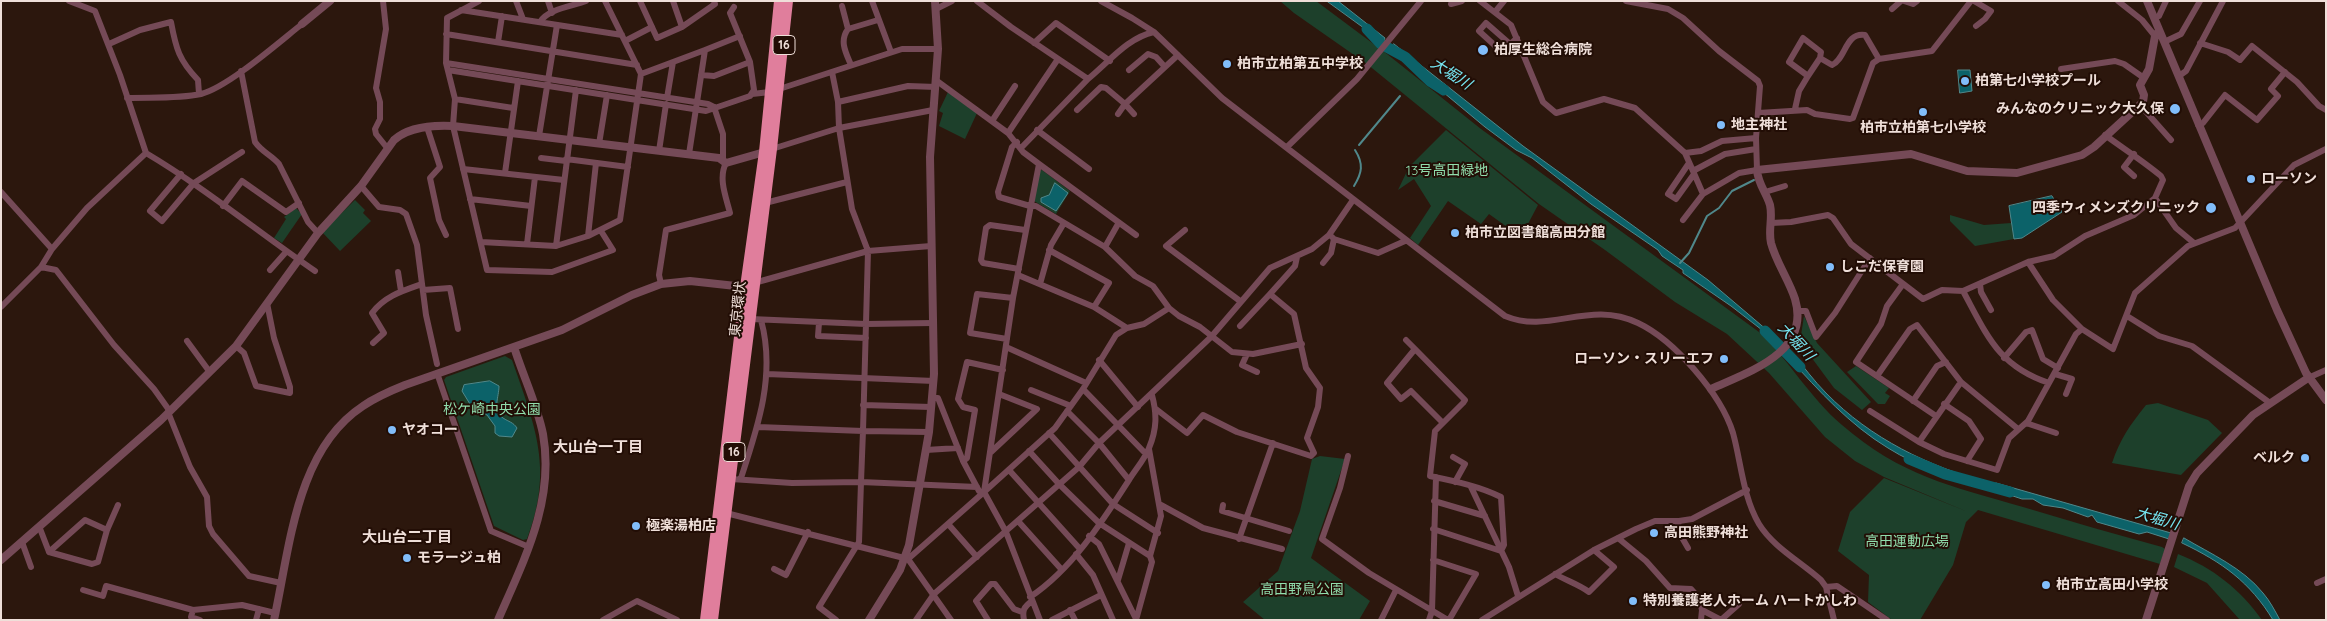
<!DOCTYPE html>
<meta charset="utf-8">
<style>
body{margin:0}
#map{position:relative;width:2327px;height:621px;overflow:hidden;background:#2c170d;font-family:Quicksand,sans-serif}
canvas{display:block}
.frame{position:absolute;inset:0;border:2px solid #efdfd9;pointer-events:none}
</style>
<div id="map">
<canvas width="2327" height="621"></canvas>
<div class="frame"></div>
</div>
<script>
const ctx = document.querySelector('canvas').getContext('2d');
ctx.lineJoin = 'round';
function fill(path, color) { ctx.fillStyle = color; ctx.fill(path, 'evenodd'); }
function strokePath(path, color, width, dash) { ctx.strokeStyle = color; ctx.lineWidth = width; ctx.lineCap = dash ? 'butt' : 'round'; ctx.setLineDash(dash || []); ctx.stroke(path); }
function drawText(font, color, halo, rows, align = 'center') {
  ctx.font = font + ' Quicksand,"Noto Sans JP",sans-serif'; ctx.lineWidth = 4; ctx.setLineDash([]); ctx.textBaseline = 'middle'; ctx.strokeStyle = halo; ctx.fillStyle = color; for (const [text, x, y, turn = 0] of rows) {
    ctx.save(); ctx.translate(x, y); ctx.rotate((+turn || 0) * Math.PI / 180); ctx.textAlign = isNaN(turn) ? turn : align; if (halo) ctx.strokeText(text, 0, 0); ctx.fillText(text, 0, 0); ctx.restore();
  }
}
fill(new Path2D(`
 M1280,1H1316L1387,54L1481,129L1759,332C1789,360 1810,398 1842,425C1901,476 1951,486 2023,507C2069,521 2115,534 2162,547L2165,549L2160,564L1978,510L1966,522L1953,565L1920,620H1892L1868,602L1869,575L1838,551L1850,512L1884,478L1968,512L1884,477L1855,461L1825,437L1769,373L1727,334L1675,302L1605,250L1539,204L1367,64L1294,13Z
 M948,92L977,113L965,139L939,126L943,113L939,111Z
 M1446,130L1538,205L1521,237L1489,214L1481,224L1448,201L1418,245L1410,238L1431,206L1414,179L1398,190L1409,167Z
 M1042,170L1070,191L1056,214L1034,201L1038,171Z
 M355,200L365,210L363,213L371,221L340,251L322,232Z
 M296,208L302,214L282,243L274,238L286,219L284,217Z
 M1950,215L1984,225L2011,223L2014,239L1975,246L1950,221Z
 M1804,316L1817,343L1871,402L1862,410L1834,388L1800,342Z
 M505,356L512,360C535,426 554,469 527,539L523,540L494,526L444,380L446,377Z
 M1856,366L1889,388L1885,393L1890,396L1885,404H1878L1847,372Z
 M2158,403L2208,420L2222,433L2181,475L2112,463C2120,439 2130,425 2146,405Z
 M1320,456L1345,459L1311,558L1370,601L1359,620H1265L1243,602L1278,571L1300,511L1312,459Z
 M2178,554C2213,568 2240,589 2262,620H2240L2207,583L2174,567Z`), '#1d402b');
const water = new Path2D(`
 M1327,1H1338L1385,38L1382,44L1372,34Z
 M1394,44L1523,146L1708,280L1781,342L1778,346L1762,330L1731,306L1683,273V270L1662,256L1658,250L1591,204L1532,158L1516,150L1485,127L1390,48Z
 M1958,70H1970L1972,91L1960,93Z
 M1055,183L1068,193L1056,211L1041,202V198L1049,195Z
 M2052,196L2062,212L2022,238L2014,239L2009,206Z
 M1793,354C1804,367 1814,381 1826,393C1871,439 1928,466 1989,483L1988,488C1954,478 1918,467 1888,448C1850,425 1819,391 1789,358Z
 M490,381L499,386C499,397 492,410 503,418C509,422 513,422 517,428L512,437L499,436L495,433V426L487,415L473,409L462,391L464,385Z
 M1996,483L2171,533L2169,539L2147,532L2139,534L2097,522L2092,515L2088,517L2063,508L2043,505L2033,499H2022L1995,490Z
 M2184,538C2211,554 2243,568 2263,593C2270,601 2275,611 2280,620H2273C2250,582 2222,562 2182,543Z`);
fill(water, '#0c6269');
strokePath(water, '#50888b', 1);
strokePath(new Path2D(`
 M1359,145L1400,96
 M1354,186C1362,173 1364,164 1355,150
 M1680,263L1689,253L1707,216L1719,208L1732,191L1754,180`), '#50888b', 2);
strokePath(new Path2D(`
 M1367,29L1381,44L1405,57L1430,81L1444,90
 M1765,331L1800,367
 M1909,459L1945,474L2010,492`), '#0c6269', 11);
strokePath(new Path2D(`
 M69,1L95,11L120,75L146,153
 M383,1L386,29L376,88L380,102V119L375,129L376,134L388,149
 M479,1L447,18L446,63L455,99L453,126L487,270L552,272L613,250L601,231
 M516,1L523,19
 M548,1L552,13
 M640,1L657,38L682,27L673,1
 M872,1L891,52
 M977,1L1011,27L1088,79L1021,148
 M1101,1L1132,18L1154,32L1222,98L1505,316C1550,335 1589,299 1638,323C1674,340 1721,394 1733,433C1741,462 1743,497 1759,524C1773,547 1801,562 1821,580L1826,587L1834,620
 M1480,1L1511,25L1543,102L1556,113L1604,99L1635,108L1685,153
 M1626,1L1668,9L1683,18L1719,51L1758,81L1760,86L1756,138L1757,170L1739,173L1703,194L1683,220
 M1904,1L1913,4L1917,1
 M1974,1L1991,11L1985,19L1976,26
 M2118,1L2142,20L2155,36
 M1451,4L1462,1
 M842,6L848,29C839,41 846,53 851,65
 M936,9L952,1
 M1892,9L1901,1
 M461,10L622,35
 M1495,12L1504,1
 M2154,18L2159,16L2166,1
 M540,22C547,9 573,6 586,1
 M682,27L715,4L714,1
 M848,29L878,20
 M446,34L637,65
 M625,41L652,27
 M498,42L502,16
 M2164,42L2181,34L2200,1
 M1034,43L1056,23L1110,61
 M2200,43L2228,52L2240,60L2252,46L2297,82L2319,106L2326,110
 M109,44L140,30L171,22C176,49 179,60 198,80L199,94
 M1510,44L1486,23L1479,31L1502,52L1517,38
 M705,50L740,36
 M1820,58L1808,76L1789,62L1803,38L1821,52L1820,58L1832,65C1846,59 1845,32 1865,35L1879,59
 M446,63L708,104L714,107L723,134V160
 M2061,69L2115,61L2124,64L2144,78
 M448,70L706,111L750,96L754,90L750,62L730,13L734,7
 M1129,70L1148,54L1156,57L1165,67
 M241,71L255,142C262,152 271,155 279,164L308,222L318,233
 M641,74L705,50L689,154
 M701,75L714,76L750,62
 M2179,76L2186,71L2223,1
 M1088,79C1109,62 1127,38 1154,32
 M937,81L1008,133L1023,152L1039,164L1136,235
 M752,94L770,92L902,49H938
 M127,98C151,97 178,99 201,94C228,87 278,43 302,24
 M667,98L673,62
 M455,99L513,108
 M838,102L908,86L936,87
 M2140,105L2171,140
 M1795,109L1799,91L1808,76
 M1077,110L1101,87L1106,88L1125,104L1118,114
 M1758,113L1807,110L1815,114L1850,119L1853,118L1873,63L1879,59L1932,51L1971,1
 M1134,114L1125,104L1178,55
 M992,121L1015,86
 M2198,125L2203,123L2225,95L2257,120L2278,96L2271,89L2285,72
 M427,127L440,167L430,178L439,220L446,235
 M1037,130L1089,169
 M1008,133L1058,59
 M2105,135C2124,149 2143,161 2161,176L2163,180L2155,198
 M539,136L557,25
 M1017,142L1012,147L998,192L999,197L1030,206H1036L1105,247
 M599,144L607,95
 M1287,147L1357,79L1421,1
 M772,149L839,128L933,110
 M659,151L666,104
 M2134,154L2124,167L2134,176
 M541,158L566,161
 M566,159L628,167
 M1689,163L1668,194L1676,199L1694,174
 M463,169L564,180
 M1693,171L1685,153L1701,151L1722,141L1756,138
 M505,173L518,81
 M181,174L150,211L162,221L194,183L242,152
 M361,186L379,207L400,210L406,214L417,245L426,315L437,364
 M1,192L52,249
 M1765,192L1785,186
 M1703,194L1693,171L1725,154L1756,149
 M470,199L531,206
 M765,203L847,182
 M223,206L242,181L286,212L299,203
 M1771,223L1791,222L1828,215L1833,218L1851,244L1923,299L1942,290L1963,291L2028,262L2054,256L2085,236L2134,215L2155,198L2176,228L2194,243
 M1118,224L1105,247L1135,276L1153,286L1169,308L1179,316L1200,327L1232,352L1253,354L1302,344
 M1185,230L1166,246L1240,301
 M588,236L596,163
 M1334,239L1378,253L1405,241
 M481,242L556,246L588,236L620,220L641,74L605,1
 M527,244L535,177
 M556,246L576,90
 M1049,250L1109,283L1094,307
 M2028,262L2053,300L2082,329
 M1323,263L1331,253L1334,239L1332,237
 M41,267L56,270L114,345L154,389L169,410
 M1019,269L983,263L981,260L986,228L990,225L1025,230
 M270,270L286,252
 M398,272L401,291
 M1018,275L1094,307L1127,328
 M754,283L868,251L931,246
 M661,284L659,275L666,230L730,213C726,197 718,178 726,163
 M1040,284L1051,245L1064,223
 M1903,284L1887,306L1881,324L1856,362L1936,416
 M1980,284L1981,292L1991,310
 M423,290L450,288L458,329
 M1963,291C1987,335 1998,366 2049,383
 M1,307L41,267L52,249L87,208L146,153C205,188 258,232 315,271
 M1797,311H1806L1816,337L1835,313L1870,258
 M2127,316L2159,336L2192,346L2270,403
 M751,319L866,324L933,323
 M819,323L818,336L866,338
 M1240,326L1270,294
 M1007,339L970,333L977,294L1013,298
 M1406,340L1415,349
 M187,341L209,371
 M373,343L384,333L372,313C385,296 402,291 422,284
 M236,346L244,353L256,386L290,393V387L274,338L267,303
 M1006,347L1086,383
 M1247,354L1242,365L1257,372
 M2004,358L2026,332L2032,330L2043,359L2058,368
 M1099,360L1138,407
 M437,373L491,531L529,547
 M767,374L934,381
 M2055,374L2072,379L2066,394
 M1877,376L1910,329L1917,325L1961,382L2018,429
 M2308,378L2326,370
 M1083,389L1146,454
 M1031,390L1071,406
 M933,398H938L963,461L979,491
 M1913,401L1937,366L1946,362
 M1944,404L1969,421L1981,439L1967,461
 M863,405L931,407
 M1156,409L1187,433L1203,415L1237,432L1311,456L1314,453L1307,438L1318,407L1320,388L1306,368L1294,314L1270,294L1295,266L1297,257
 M1067,411L1099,443L1129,480
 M1870,411L1919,442L1944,454L1997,470L2009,438L2028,421L2076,334L2082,329L2113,349L2135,293L2188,246L2235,228L2294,165L2326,149
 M168,412L190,467L207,497L209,526L213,534L249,576L281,583
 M2026,423L2056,433
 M758,427L863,431L868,251L852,209L839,128L838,102L832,72
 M1049,433L1113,504L1158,533
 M1919,442L1961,382
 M1149,449L1161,516L1150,556
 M926,450L958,448
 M1029,451L1059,484L1099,523L1150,556L1152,562L1136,620
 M990,453L1037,409L999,394
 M1348,456L1340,488L1322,539L1369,573L1448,620
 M1453,457L1465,464L1455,482
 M963,461L967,458L975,410L963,407L958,399L967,362L1003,370
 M1009,470L1080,549
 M741,478C758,427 776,374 761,320
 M731,479L792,483L861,482L863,431L929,432
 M1471,487L1509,567L1518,596
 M1434,501L1485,516
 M1161,505L1203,528L1282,549
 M1223,505L1222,511L1289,531
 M726,513L908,559L984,492L1013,298L1039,164
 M1018,521L1062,570
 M1679,521L1677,529L1688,548
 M949,525L977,557
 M39,526L49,552L92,564L98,562L107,530L118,505
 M1433,529L1501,551L1504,545L1501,497C1479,486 1454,481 1430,476L1435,431L1463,403L1465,400L1415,349L1387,383L1401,399L1411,391L1443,423
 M1089,536L1099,544L1136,619
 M1618,538L1646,561L1670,588L1691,589L1699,598L1702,610
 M1239,539L1273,443
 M22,542L31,567
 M49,552L85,520L107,530
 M1076,554L1093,575L1113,620
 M908,559L951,620
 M1433,560L1476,574L1449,620
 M774,569L786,575L808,532
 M1555,574C1567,581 1578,584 1589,592L1614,567L1594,550
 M1118,580L1129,543
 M2317,583L2326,579
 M1826,587L1837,586L1887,620
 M83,590L103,596L106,586L193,610L242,605L275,613
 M1030,597C1072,569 1102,522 1129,480C1135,470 1145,459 1149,448C1157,429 1157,414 1152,395
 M193,610L191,617L200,620
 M1070,610L1075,620
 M256,620L259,609
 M603,620L637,601L677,620
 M836,620L819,607L859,542L861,482L977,487
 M916,620L934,594L1079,467L1099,443L1211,337L1270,268L1312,249L1329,235L1353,200
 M988,620L976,601L991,584H995L1014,609L1022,612
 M1024,620C1022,610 1024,607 1032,601
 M1040,620L1006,532L984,492L1055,428L1083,389L1116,335L1127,328L1144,324L1169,308
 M1052,620L1101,595
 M1381,620L1396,590
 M1429,620L1432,611L1436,477
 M1482,620L1594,550L1636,529L1655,521H1679L1692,519L1747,490
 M1701,620L1702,610L1721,620
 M1721,620L1739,604`), '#754a57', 6);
strokePath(new Path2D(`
 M2147,1L2277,310L2306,373L2326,400
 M302,24L330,1
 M1711,389C1748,372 1811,353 1795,299C1789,280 1776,262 1771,243C1768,230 1773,218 1770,205C1766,192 1758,184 1757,170L1911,154L1967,171L2017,173L2082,155L2094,147L2143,102L2144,95L2140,85L2149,69L2155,36L2159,31
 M1,560L161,420L236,346L318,233L361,186L394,140C408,127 434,125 453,126L719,158L726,163L768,151
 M274,620C290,547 296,450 363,406C376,397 390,391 405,385L562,330L632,295L661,284L690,281L745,287L750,285
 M498,620C524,560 555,501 543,434C537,404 523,376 514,347
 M869,620L900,570L909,545L929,432L934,374L930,157L938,49L935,1
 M2146,620L2189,486L2197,473L2253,415L2308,378`), '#754a57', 8);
strokePath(new Path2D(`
 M705,620L745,287L764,152L779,1
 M713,620L772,149L788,1`), '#e07e9c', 10);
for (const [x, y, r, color] of [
 [1483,50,6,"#81bdfa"],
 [1227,64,5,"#81bdfa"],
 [1965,81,5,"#81bdfa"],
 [2175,109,6,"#81bdfa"],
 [1923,112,5,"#81bdfa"],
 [1721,125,5,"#81bdfa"],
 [2251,179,5,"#81bdfa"],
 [2211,208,6,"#81bdfa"],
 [1455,233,5,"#81bdfa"],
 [1830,267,5,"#81bdfa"],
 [1724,359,5,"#81bdfa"],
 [392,430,5,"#81bdfa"],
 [2305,458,5,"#81bdfa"],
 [636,526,5,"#81bdfa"],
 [1654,533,5,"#81bdfa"],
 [407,558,5,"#81bdfa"],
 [2046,585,5,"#81bdfa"],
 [1633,601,5,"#81bdfa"]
]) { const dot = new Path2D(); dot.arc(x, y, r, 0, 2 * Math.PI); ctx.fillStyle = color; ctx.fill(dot); strokePath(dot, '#220d05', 2); }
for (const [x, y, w] of [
 [784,45,22],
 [734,452,22]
]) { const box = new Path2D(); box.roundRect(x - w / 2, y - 9.5, w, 19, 4); ctx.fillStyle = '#220d05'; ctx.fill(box); strokePath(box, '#efdfd9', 1); }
drawText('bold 12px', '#efdfd9', null, [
 ["16",784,45],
 ["16",734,452]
]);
drawText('bold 14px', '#efdfd9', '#220d05', [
 ["柏厚生総合病院",1494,50],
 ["柏市立柏第五中学校",1237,64],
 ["柏第七小学校プール",1975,81],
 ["みんなのクリニック大久保",2164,109,"right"],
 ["地主神社",1731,125],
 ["柏市立柏第七小学校",1923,128,"center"],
 ["ローソン",2261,179],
 ["四季ウィメンズクリニック",2200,208,"right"],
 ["柏市立図書館高田分館",1465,233],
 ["しこだ保育園",1840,267],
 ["ローソン・スリーエフ",1714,359,"right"],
 ["ヤオコー",402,430],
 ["ベルク",2295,458,"right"],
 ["極楽湯柏店",646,526],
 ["高田熊野神社",1664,533],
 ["モラージュ柏",417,558],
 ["柏市立高田小学校",2056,585],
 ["特別養護老人ホーム ハートかしわ",1643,601]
], 'left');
drawText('14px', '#90ddac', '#220d05', [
 ["13号高田緑地",1447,171],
 ["松ケ崎中央公園",492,410],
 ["高田運動広場",1907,542],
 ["高田野鳥公園",1302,590]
]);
drawText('14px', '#efdfd9', '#220d05', [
 ["東京環状",738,309,-84]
]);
drawText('italic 15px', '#76e6f2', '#220d05', [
 ["大堀川",1451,74,33],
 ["大堀川",1796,342,47],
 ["大堀川",2157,519,16]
]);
drawText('bold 15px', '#efdfd9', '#220d05', [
 ["大山台一丁目",598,447],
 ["大山台二丁目",407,537]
]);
</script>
